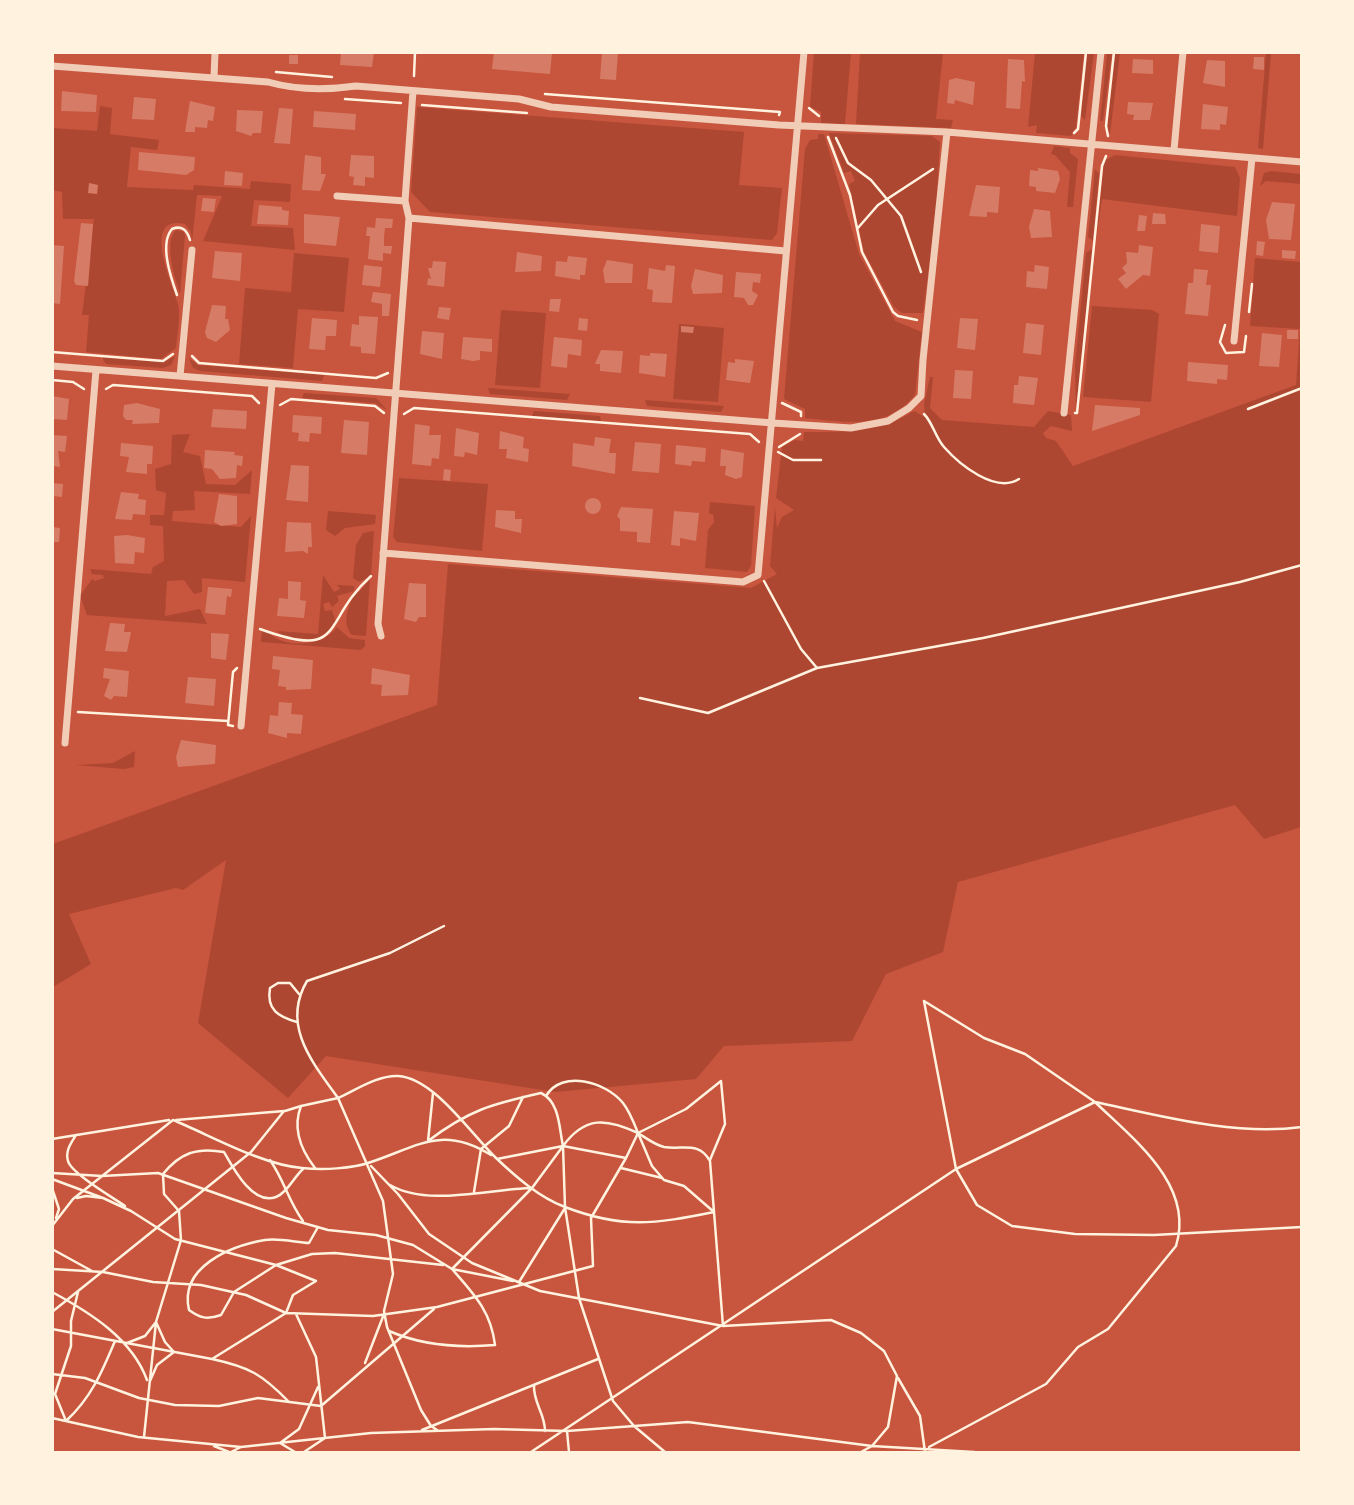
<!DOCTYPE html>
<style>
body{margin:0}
#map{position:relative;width:1354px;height:1505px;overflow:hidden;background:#c8553d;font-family:Raleway,sans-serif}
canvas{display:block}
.frame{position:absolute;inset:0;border:54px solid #fff3e0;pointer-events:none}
</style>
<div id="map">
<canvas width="1354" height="1505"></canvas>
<div class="frame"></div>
</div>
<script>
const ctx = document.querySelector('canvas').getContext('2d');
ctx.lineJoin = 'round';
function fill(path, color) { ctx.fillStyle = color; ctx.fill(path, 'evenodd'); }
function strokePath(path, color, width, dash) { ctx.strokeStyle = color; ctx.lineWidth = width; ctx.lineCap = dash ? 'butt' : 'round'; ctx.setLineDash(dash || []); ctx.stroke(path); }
fill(new Path2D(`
 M814,53H851L845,124L821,123V112L810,107Z
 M860,53H943L936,119L953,120L951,128L856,124Z
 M1035,53H1084L1076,127L1071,136L1036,133L1037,125L1028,127Z
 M1087,53H1094L1085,120L1081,116Z
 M1107,53H1112L1103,121H1100Z
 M1115,53H1120L1110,134L1107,129Z
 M1266,53H1271L1263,149L1258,148Z
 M100,106L112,108L110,134L159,140L157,150L131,147L127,187L193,190L194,185L250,189L251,181L291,184L290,202L254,200L251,226L293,228L295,250L203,241L222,196L197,195L192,242L191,232L185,224C139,214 174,287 178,304C181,317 177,334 176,348L161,359L86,352L89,315H82L94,219H63L62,192L53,190L52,128L97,131Z
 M417,107L744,132L739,185L782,188L777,233L772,240L430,212L411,192Z
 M829,133L932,136L940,142L936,213L923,313H902L894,307L864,252L849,184L855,181L851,171L844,173Z
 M818,134H824L859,254L895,321L922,332L915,395C886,431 844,422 805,418V409L784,399L805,149L810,140L818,139Z
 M1054,146L1070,148V153L1078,159L1073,207H1067L1070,172L1055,155L1051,154Z
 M1115,155L1235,167L1240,178L1237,216L1102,199L1096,241L1104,161Z
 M1095,169L1099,174L1093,241L1088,237Z
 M1271,171L1301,174V184L1266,181L1260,186L1264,173Z
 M176,230L184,232L185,236L180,294C175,279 163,242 176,230Z
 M1092,249L1076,411L1075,365L1086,253Z
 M294,253L349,258L344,312L298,309L293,368L239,364L245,288L291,292Z
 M1255,258L1301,262V827L1264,839L1235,805L958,882L943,952L886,974L852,1041L724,1046L696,1079L555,1092L326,1056L288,1098L198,1023L226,860L183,890L176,888L69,914L91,964L53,987V844L437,705L448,564L751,588L777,574L770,566L775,507L777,528L782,517L794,510L776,498L782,447L795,440L803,441L804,432C844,432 878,433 914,411L925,417L924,403L930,377H933L930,408L942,420L1034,427L1048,411L1071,415L1072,431L1051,426L1043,433L1046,438L1056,441L1073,466L1296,385L1300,329L1250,326Z
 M1092,306L1152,310L1159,314L1151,402L1083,397Z
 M501,310L546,313L540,388L495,385Z
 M679,324L724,328L718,402L673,399Z
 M175,356L171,365L163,368L106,364L103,360V357L164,362Z
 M189,358L198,365L324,375L322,381L200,371L193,368Z
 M488,388L570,394L567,400L490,394Z
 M304,393L376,398L387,410L375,403L302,398Z
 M645,400L724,406L721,412L647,406Z
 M534,411L600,416L601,421L532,416Z
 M190,434L183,452L200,456L206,484L235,485L252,470L250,494L194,491L195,510L173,511L172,521L241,527L251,516L245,582L202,578V592L194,594L184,580L167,581L165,616L200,609L207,624L87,615L80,596L92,579L95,581L104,578L103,575L92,574L90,569L151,574L153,567L164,561L163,526L150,525V515H164L166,493L156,490L155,469L171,464L172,435Z
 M399,478L488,484L482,551L397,542L393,537Z
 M710,502L755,506L751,566L747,572L705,568L708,530L714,522L713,514H709Z
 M328,511L376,515L375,524L345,528L335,536L326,530Z
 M374,531L371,576L359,582L353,578L356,545L363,533Z
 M323,575L334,592L340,589L337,585L354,586V591L337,596L339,601L332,607L329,602L323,604L325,611L332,610L336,623C324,643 294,648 277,631L318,634Z
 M370,579L366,636L352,635C341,623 348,606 355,593L359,592Z
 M337,627L349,638L365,640V646L361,650L261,642L262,629C266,630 267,632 270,634C287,649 324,646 337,627Z
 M135,751L134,767L124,769L76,765L113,763Z`), '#ae4732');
fill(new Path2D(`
 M341,52H374L372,67L340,65Z
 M494,52L552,53L550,74L492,69Z
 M602,52H618L616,80L600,79Z
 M289,55H298V64H289Z
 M1254,57H1264V70L1253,69Z
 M1008,59L1024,60L1025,82L1022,81L1020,109L1006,108Z
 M1133,59L1153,60V74L1132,73Z
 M1207,60L1225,61V87L1203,83Z
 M956,78L975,82L973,105L955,100L954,104L947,103L949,80Z
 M62,91L97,95L96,112L61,111Z
 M134,97L156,99L154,120L132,119Z
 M190,101L215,107L213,121L208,120L207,128L195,127V132H185Z
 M1128,102L1153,103L1150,120H1133L1134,115L1127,114Z
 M1203,104L1228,107L1226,125L1220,124V130L1201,129Z
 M279,108L293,109L290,144L274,143Z
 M237,110L263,111L261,133H253L251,136L236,131Z
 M314,111L356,114L355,130L313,127Z
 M139,152L195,157L194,170L186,175L138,170Z
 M305,155L321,157V174H326L320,191L302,190Z
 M351,155L374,156V178L365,177V186L353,185L354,177L349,176Z
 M1038,168L1058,171L1060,179L1055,193L1036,191V187L1029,186L1030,170L1038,171Z
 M225,171L243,173L242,186L224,185Z
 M89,183L98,185L97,194L88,193Z
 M976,185L1000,187L998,213L987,212V217L969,216Z
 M203,198L216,199L214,212L201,211Z
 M1272,202L1295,204L1291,240L1269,239L1266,220Z
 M259,205L282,207V210L289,211L288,225L257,224Z
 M1034,209L1050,211L1052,237L1031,238L1029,227Z
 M1153,213L1165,214L1166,224H1152Z
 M304,214L340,217L336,246L304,243Z
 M1139,215L1147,216L1145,231H1137Z
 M376,218L393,219L392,228H385L384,237V246H392L391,254L383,253V261L368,259L370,236H366L367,227L375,228Z
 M81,223L93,224L88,286L76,285L74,281Z
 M1201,224L1220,226L1218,253L1199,251Z
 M1257,241L1265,242L1263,256L1256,255Z
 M52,245L64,246L60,304L52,303Z
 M1139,245L1153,247L1150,276L1143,275L1126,289L1118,279L1126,273L1122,268L1127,263L1126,252L1138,253Z
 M1282,250L1296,251L1295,259L1282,258Z
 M215,251L242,253L240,281L212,278Z
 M517,252L542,256L541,271L515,272Z
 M568,256L587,258L585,275H580V280L555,276L556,261L567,262Z
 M607,260L633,264L632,283H605L603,270Z
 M433,261L446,262L444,287L427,285L428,278L431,279L428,268H432Z
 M364,265L382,267L380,287L362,285Z
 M666,265L675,266L672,303L652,302L653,290L647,289L649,268L665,271Z
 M1035,265L1049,267L1047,289L1026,287L1027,271L1034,272Z
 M695,269L723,275L722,293L693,294L691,286Z
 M1194,269L1208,270L1206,285H1211L1208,316L1185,314L1188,283H1193Z
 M736,272L761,274L760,283L753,282L752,291L758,295L753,305H748L744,298L734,297Z
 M373,292L391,294L389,316H382V304L371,302Z
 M550,299H561L559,312L549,311Z
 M212,305L226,306L225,319H228L230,330L216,342L207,338L205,332Z
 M439,307L451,308L449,320L437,318Z
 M359,316L378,317L375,354L361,353V347L350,346L352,324L359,325Z
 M312,318L337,320L336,336H326L325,350L309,349Z
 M579,318L588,319L587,331L578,330Z
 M960,318L978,319L975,350L957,348Z
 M1026,323L1044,325L1041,355L1023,353Z
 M681,326L694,327L693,333L681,332Z
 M1287,330H1298V339H1287Z
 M422,331L444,333L442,359L420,354Z
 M1262,333L1282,335L1279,367L1259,366Z
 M463,337L492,339V352L480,351V360L473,361L461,359Z
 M554,337L582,340L581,356L568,354L567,368L551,366Z
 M601,350L623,351L621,373L600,371V364H595Z
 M650,353L667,354L665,377L639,373L640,355L650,356Z
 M735,359L754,361L750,383L726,380L728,362L735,363Z
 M1188,362L1228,365L1227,380L1217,379V384L1187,381Z
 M955,370L973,371L971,399L953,398Z
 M1019,376L1038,378L1034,405L1013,403L1014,385H1018Z
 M52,396L69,399L67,420L53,419Z
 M137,403L160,409L159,423L132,424L133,420H126L123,416L124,405Z
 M1095,405L1140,408V415L1092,431Z
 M213,409L247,411L246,429L211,427Z
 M293,415L322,417L321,434L310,433L309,442L298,441L299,433L292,432Z
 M344,420L369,422L367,455L341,453Z
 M415,424L430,426L429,435H441L439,459L432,458L431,466L412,464Z
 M456,428L479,433L477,455L465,452L464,457L454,456Z
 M500,431L524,437L523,448L529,449L528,462L506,458L507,449H499Z
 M52,435L67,436L65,452L58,451L60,467L52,466Z
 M595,437L611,439L609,453H616L615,474L572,466L573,443L594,446Z
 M635,442L661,444L659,473L632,471Z
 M121,443L153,446L152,464H147V474L126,472L129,457L120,456Z
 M676,445L706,448L705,462L692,461L691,466L675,464Z
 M721,449L744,453L742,477L736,479L725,475L726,466H720Z
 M205,450L235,452L234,455L243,456L242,466L237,465L236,478L220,479L212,469L204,468Z
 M291,465L309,466L308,502L286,500Z
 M444,469L451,470L450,481L443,480Z
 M52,483L63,484L62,497L52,496Z
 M121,492L139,494L138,499L146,500L145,515L133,514L132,520L115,519Z
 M219,494L237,496V524L221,526L214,522Z
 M585 506a8 8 0 1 1 16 0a8 8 0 1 1-16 0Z
 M621,507L653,509L650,543L637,542V532L620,531V519L617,516Z
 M496,510L515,511V519H522L521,533L495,527Z
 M674,511L699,513L696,541L680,538V546L671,545Z
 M287,522L311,523L312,547H308V554L303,551L285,552Z
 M52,527L60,528L59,542H52Z
 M127,535L145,538L144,553L135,552L134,564L115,563L114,536Z
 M288,581L301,582L300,600L306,601L304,618L277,616L279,598L288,599Z
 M409,583L426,584V617H419L416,622L404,619Z
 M208,587L232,589L231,597L227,596L225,615L205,613Z
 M110,623L125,624L124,632H131L127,652L105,651Z
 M211,633L229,634L226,660L211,658Z
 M273,656L313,660L311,689L286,690V687L278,686L280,670L272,669Z
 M104,668L129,671L127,697L114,696L111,700L104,696L110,679L103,678Z
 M372,668L410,675L408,695L381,696L382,685L371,684Z
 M188,677L216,679L214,706L185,703Z
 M279,702L292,703L291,714L303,715L301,734L287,733V738L268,733L270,715L278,716Z
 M181,740L216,745L215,764L178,767L176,757Z`), '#d67c66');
strokePath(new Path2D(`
 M276,72L332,77
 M414,76L415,52
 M545,94L780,112L779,115
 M345,99L401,103
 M422,105L527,113
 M809,108L819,116
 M1106,126L1108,136
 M1106,126L1114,52
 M1074,133L1078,129L1086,52
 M828,137L850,195L862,252L893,312L898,316L917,320
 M836,138L848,163L871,180L901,216L921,272
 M857,229L878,205L933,169
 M177,295C171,278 159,244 172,229C182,225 187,230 190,240
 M1249,312L1252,284
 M1225,325L1220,342L1226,353L1244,352L1246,336
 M52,352L163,361L173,354
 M192,356L199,363L376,378L388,373
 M52,380L73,382L84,389
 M106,389L113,385L252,396L259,403
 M782,403L801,412V416
 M280,405L291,399L375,406L384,413
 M1248,409L1302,388
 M1075,413H1077L1102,166L1106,156
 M404,414L414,408L750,434L759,442
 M924,414C933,423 935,437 944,447C959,464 995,494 1019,479
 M779,447L800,434
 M778,452L793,460H821
 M764,581L801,649L817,668
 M260,629C347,661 320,622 371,576
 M640,698L708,713L817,668L983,638L1240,582L1302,565
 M78,712L228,721
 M233,726L228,725L233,672L237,668
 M297,1022C279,1017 266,1010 270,988L278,983H290L299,994
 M433,1093L428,1141C469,1110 492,1104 541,1093C560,1102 559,1128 563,1146C585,1116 606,1118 638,1133C634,1123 630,1112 623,1103C606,1082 562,1069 546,1096
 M301,1106L338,1098C312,1062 281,1025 307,981L390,953L444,926
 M285,1111L301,1106C292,1129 301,1150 315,1168
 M76,1135C71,1143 65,1151 68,1161C71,1173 112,1197 125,1206
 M52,1139L169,1120
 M497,1159L563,1146L626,1158L638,1133C646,1138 655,1145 664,1147C683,1150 699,1141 710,1161L723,1326
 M270,1160C284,1180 289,1202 303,1221
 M371,1166L398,1194L429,1234L472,1263L540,1291L723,1326L831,1320L861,1333L884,1351L897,1376L888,1427L872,1446L861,1452
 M621,1168L662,1178
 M52,1173L102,1176L158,1173L286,1218L328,1230L376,1235L413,1245L452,1269L513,1281
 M52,1179L103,1198L86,1196L77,1198
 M390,1185C428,1207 488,1189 532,1188L563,1146L565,1207C622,1229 655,1224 714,1212L684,1186L664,1180L652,1166L638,1133L686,1109L721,1081L725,1124L710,1160
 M52,1188L59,1209L56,1218
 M474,1192L481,1149L509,1126L523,1097
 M52,1226L73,1199L173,1120C210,1135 262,1165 302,1168C322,1170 352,1169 371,1162C419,1146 442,1125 491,1155
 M318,1227L309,1243C295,1242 278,1238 265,1240C230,1246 179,1267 189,1310C200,1318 207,1320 221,1315L234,1292L276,1265L312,1254L335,1253L443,1265
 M52,1249L92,1271
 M52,1269L103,1272L153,1282L201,1285L246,1295L286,1313L373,1316L437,1307L593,1266L591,1218L626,1158
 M519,1282L565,1208
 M52,1292C91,1313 132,1339 147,1380
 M78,1292L71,1321V1346L55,1394L66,1421C91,1398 102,1372 115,1341
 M52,1312L251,1152L284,1111L176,1120
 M296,1314L316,1357L325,1438L304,1452
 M52,1329L212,1359L286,1313L293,1295L316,1281L276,1265L175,1239L131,1211L103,1198
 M389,1331C421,1345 460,1348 495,1345C491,1311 473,1293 452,1269L532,1188
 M127,1343L145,1336L156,1322L165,1342L174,1352L157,1365L150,1381
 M212,1359C249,1367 262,1374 289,1402
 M365,1363L384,1314
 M52,1374L85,1378L139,1398L175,1405L219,1406L258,1398L321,1406L434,1309
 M898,1378L920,1416L925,1452
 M534,1385C533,1403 545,1413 545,1431
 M52,1418L138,1437L241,1447L371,1433L494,1429L567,1431L688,1422L872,1446L974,1452
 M422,1430L598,1359
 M437,1430L431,1426L421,1410L387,1327L384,1311L393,1274L383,1201L338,1098C356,1090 378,1075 398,1076C434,1078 471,1134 496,1158C516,1177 539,1197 565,1207L579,1298L613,1401L634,1426L665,1452
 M567,1431L569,1452
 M144,1437L156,1322L181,1240L179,1211L164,1194L163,1174C180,1153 197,1147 224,1152C233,1168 253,1206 276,1197C287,1193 294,1177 303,1169
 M214,1446L229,1452
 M929,1447L1046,1384L1078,1347L1108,1329L1176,1246C1195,1185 1133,1139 1095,1102C1161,1116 1234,1136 1302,1127
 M231,1452L241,1447
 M295,1452L280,1443L299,1429L318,1387
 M531,1452L956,1169L1095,1102L1025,1054L984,1038L924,1001L956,1169L977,1205L1012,1226L1075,1234L1154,1235L1302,1227`), '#fff3e0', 2.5);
strokePath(new Path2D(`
 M52,66L268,82C296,90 327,90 356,86L519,99L551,107L779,125L947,132L1302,162
 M214,78L215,52
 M1174,150L1183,52
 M337,196L405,201
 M409,218L786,251
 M1234,341L1252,158
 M52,366L773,423L851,428L888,421L909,408L921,396L923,360L947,132
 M180,376L192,250
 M1064,413L1101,52
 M383,553L743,582L758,575L804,52
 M381,636L378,624L409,218L405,201L413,91
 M241,726L272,384
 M65,743L96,370`), '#f1ccb7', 7);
</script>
